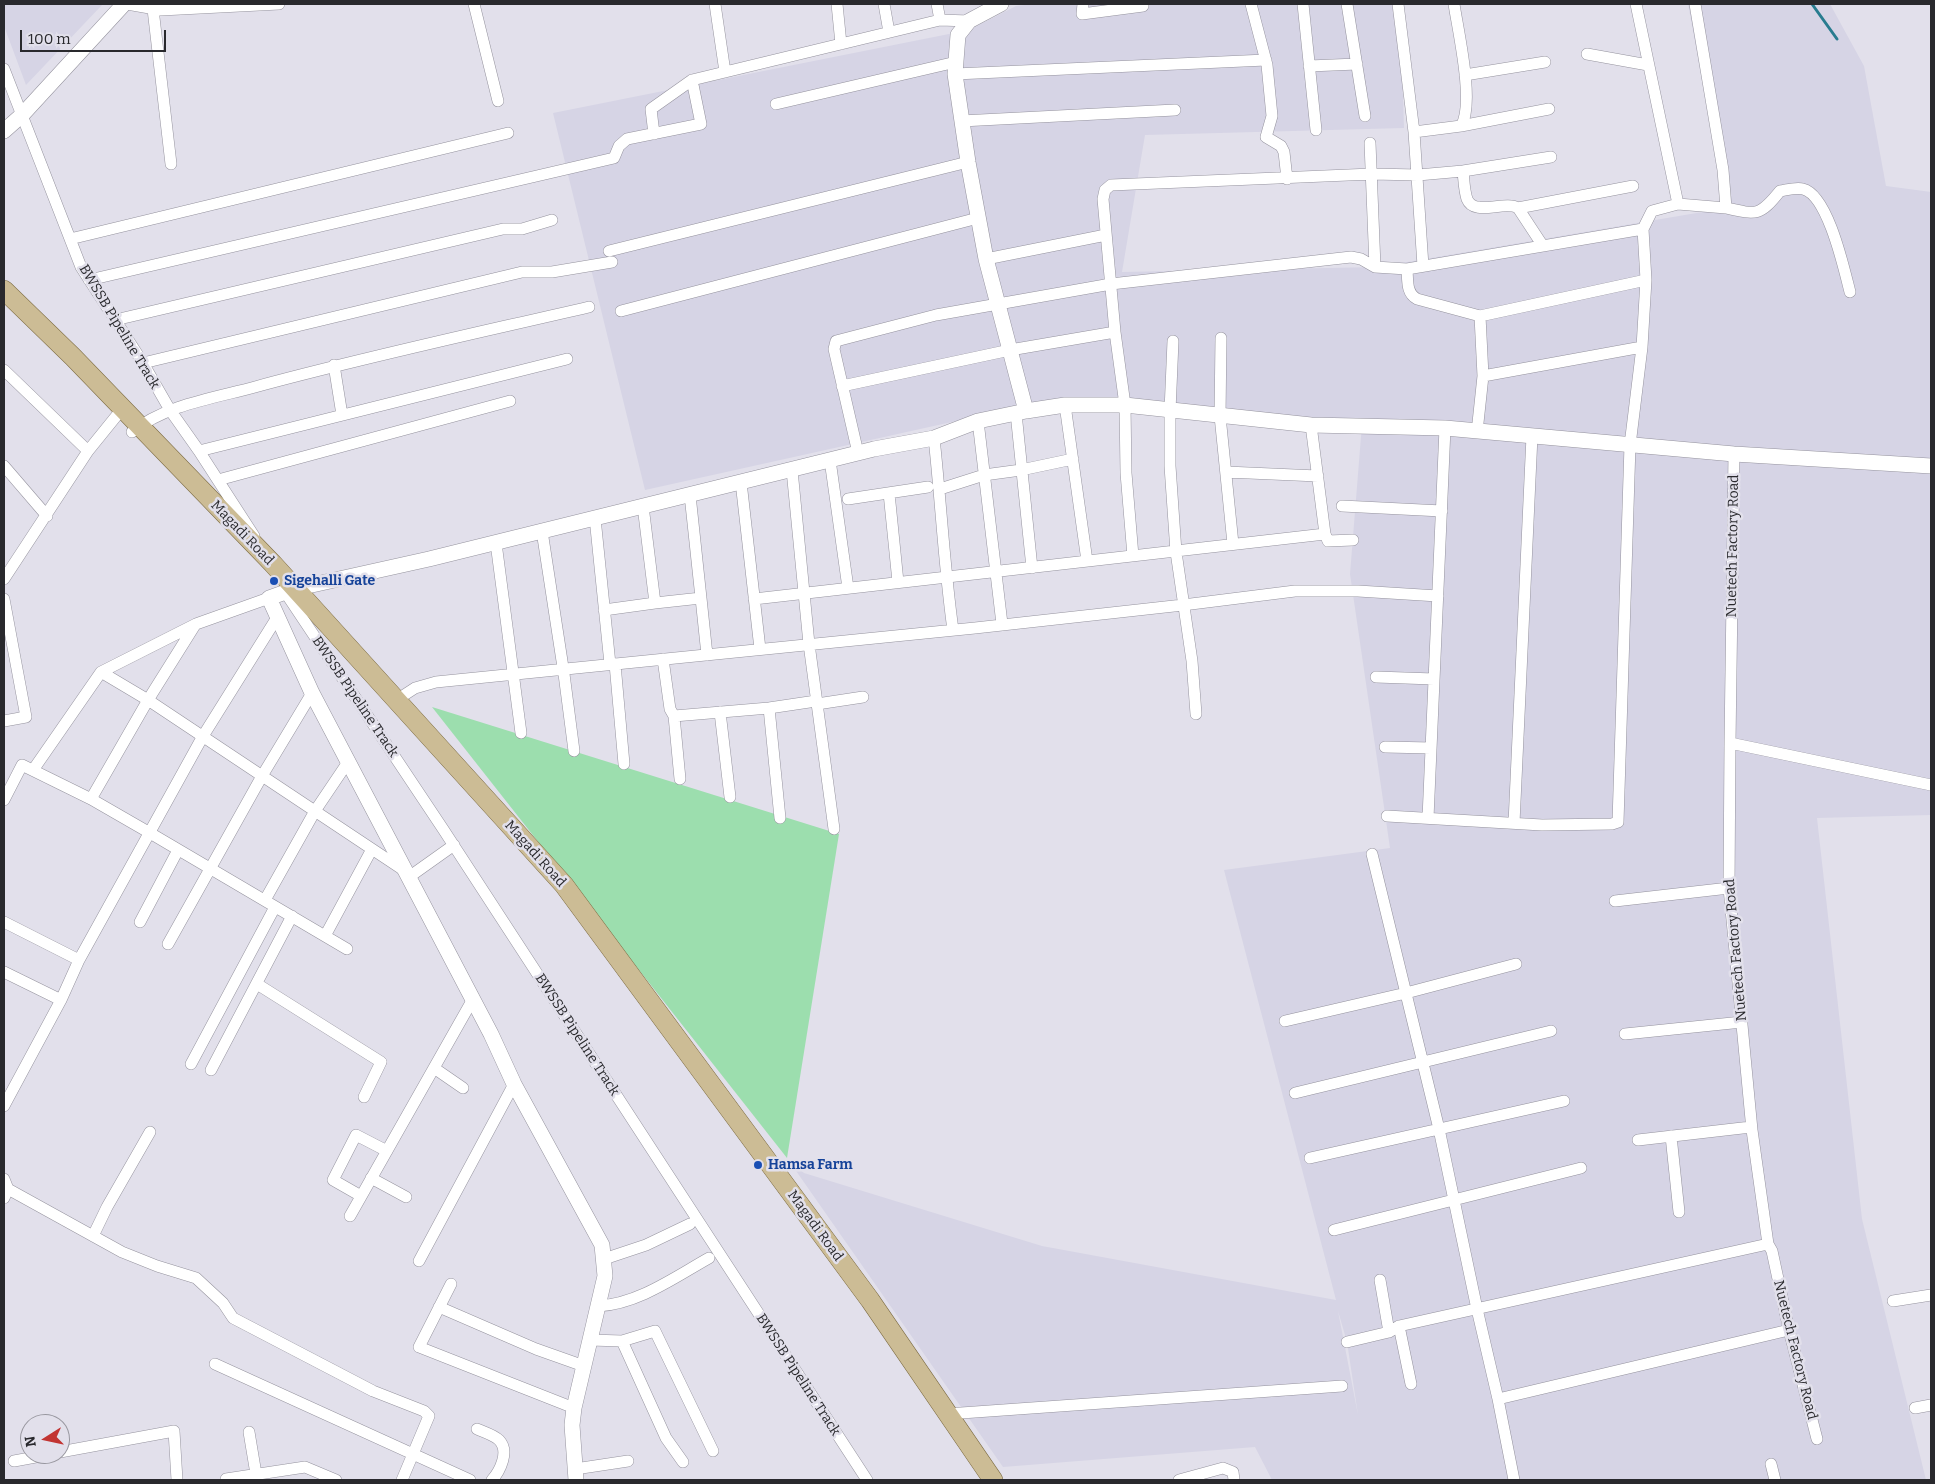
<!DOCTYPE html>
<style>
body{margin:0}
#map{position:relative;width:1935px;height:1484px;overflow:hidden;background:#e2e0eb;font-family:Bitter,serif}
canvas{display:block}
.frame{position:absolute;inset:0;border:5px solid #29292d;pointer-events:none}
.north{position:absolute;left:20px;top:1414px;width:50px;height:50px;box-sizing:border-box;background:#e2e0eb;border:1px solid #98979f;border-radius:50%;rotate:260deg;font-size:14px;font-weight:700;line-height:20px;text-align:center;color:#29292d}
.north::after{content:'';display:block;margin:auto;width:18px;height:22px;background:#c23432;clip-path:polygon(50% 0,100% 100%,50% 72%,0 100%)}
.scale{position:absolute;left:20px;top:30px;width:146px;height:22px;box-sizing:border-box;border:2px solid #29292d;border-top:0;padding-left:6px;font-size:15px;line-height:18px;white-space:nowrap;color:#29292d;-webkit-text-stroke:4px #e2e0eb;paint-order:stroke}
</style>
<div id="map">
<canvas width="1935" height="1484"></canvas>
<div class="frame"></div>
<div class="north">N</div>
<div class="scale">100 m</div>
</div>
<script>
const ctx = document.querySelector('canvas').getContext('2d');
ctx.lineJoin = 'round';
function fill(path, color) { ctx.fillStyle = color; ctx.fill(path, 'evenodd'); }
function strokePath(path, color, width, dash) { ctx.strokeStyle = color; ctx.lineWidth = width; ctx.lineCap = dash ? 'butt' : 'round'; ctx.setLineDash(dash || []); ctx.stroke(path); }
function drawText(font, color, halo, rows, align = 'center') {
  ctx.font = font + ' Bitter,serif'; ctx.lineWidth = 5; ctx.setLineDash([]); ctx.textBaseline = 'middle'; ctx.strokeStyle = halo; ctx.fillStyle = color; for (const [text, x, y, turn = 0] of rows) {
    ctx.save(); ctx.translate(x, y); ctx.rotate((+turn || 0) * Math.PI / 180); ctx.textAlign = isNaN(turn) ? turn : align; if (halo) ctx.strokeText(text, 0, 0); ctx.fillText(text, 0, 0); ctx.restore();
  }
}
fill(new Path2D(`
 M4,4H126L102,5L26,85L4,26Z
 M1033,4H1400L1404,128L1145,135L1122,272L1378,267L1726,208L1688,4H1830L1864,66L1886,186L1931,192V815L1817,818L1862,1219L1926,1480H1272L1255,1447L1003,1467L787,1158L804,1173L1042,1246L1336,1300L1224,870L1390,848L1350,574L1362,424L1060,398L645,490L553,113L969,30L1016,6ZM1338,1311L1347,1342L1358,1415Z`), '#d6d4e5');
fill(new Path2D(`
 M432,707L839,834L787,1158Z`), '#9cdeae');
strokePath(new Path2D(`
 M1812,4L1837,39`), '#287c8f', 3);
const minor = new Path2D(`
 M127,4L161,10L279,4
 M474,4L498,101
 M715,4L725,72
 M837,4L841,44
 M884,4L889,32
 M937,4L940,20
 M1083,4L1082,14L1143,6
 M1251,4L1267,65L1272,116L1266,137L1281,146L1284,152L1287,179
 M1303,4L1316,130
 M1347,4L1365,116
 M1398,4L1414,132L1461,126L1549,109
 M1454,4C1458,31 1475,104 1461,126
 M153,9L171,164
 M1587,54L1648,65
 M1309,66L1357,64
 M4,69L81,267L143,363L170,410L199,451L254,536
 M955,74L1266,60
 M1465,75L1545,62
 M776,104L956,62
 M961,121L1175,110
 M1414,132L1423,266
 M654,134L651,109L692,80L940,20L969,21
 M1370,143L1375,267
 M1463,171C1464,180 1464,190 1467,199C1474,217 1505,200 1518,208L1543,246
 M1678,204L1726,208L1723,170L1695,4
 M1518,208L1633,186
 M1726,208C1757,215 1760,216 1780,191C1787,190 1796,187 1803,189C1828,195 1844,269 1850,292
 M70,239L508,133
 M609,251L968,162
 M986,259L1106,235
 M1407,269L1643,229
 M89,280L614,158L619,146L627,139L701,124L692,80
 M621,311L978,218
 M115,320L503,229H522L552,220
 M1221,338L1220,416L1233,544
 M1173,341L1170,411V466L1176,552L1192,661L1196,714
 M143,363L522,272H552L612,262
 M334,365L342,415
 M4,370L88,451
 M1483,376L1642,347
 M842,386L1010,350L1115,332
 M1065,405L1087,561
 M1016,413L1032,568
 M978,421L1002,624
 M1311,425L1325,534L1328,541L1353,540
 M132,432C165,405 214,398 255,387C365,357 477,333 589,307
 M1477,432L1483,376L1480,316L1646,280
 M934,438C941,502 944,566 953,630
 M199,451L567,359
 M858,453L834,349L836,341L936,315L1111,284L1351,257L1361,259L1375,267L1407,269C1408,281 1406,293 1417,299L1480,316
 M1734,454L1730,743L1729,888L1752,1130L1768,1244L1772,1251L1789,1330L1817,1439
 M830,460L848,588
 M4,466L47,516
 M792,470L809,644L834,829
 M1226,472L1318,476
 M218,480L510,401
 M741,482L760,649
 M940,489L984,475L1021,470L1073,459
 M889,493L898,582
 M848,499L928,487
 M643,506L655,603L701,598L690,495
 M1342,506L1442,511
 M595,518L610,664
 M542,531L564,674L574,751
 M496,543L521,733
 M1133,556L1126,473L1125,405L1115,332L1103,199L1105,190L1111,185L1372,174L1418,175L1463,171L1551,157
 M4,579L88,451L122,409
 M285,592L443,829L867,1480
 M701,598L707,655
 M4,599L26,717L4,721
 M754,599L1325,534
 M604,610L655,603
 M663,659L670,709L674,716L769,708L816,701
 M615,664L624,764
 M101,672L148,700L405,871
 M1376,677L1434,679
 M395,701L415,688L436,682L975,628L1183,605L1295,591H1358L1438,596
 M817,704L863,697
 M769,708L780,818
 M720,712L730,797
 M674,716L680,779
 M1730,743L1931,785
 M1385,747L1431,748
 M33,770L101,672L196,624L269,598
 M91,799L148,700L195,625
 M4,800L22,765L91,799L150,833L347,949
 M1387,816L1542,825L1612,824L1618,822L1630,445L1642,347L1646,280L1643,229L1652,211L1678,204L1636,4
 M1428,818L1445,428
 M1514,823L1532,436
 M1372,854L1439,1129L1477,1309L1498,1399L1514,1480
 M409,877L454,845
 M265,900L315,811L348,762
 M1615,901L1729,888
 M4,922L79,960
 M140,922L178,850
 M325,936L372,849
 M168,944L262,776L312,693
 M4,972L61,1000
 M257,984L381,1062L364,1097
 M1285,1021L1406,993L1516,964
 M1625,1034L1742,1022
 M191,1064L275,907
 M434,1068L463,1088
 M211,1070L292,916
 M1295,1093L1551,1031
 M4,1106L61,1000L79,960L203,736L278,616
 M1671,1136L1679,1212
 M1638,1140L1751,1127
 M1310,1158L1564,1101
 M371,1178L406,1197
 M4,1179L8,1189L4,1198
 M8,1189L122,1252L157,1266L196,1278L223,1303L233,1318L373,1391L424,1411L429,1416L402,1480
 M361,1196L333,1180L356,1135L387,1151
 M350,1216L473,999
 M1334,1230L1581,1168
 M93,1236L107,1207L150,1132
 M604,1259L646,1245L690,1224
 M419,1261L514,1084
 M1380,1280L1389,1332
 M451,1284L419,1347L574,1408
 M1893,1301L1931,1295
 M598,1306C638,1304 675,1277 709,1258
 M439,1307L536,1349L584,1366
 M1399,1326L1411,1384
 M590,1340L622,1341L655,1331L713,1451
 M622,1341L666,1438L683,1462
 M1347,1342L1389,1332L1399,1326L1768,1244
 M215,1364L470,1480
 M1498,1399L1789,1330
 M1915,1408L1931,1405
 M947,1414L1342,1386
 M477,1429C484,1432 494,1435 499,1440C510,1451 500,1471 492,1480
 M249,1432L256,1474
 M60,1452L174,1431L177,1480
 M14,1461L52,1454
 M1771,1464L1775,1480
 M575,1469L628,1461
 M226,1479L305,1467L336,1480
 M1179,1480L1223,1468L1233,1472L1234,1480`);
const tertiary = new Path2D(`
 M1001,4L969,21L958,35L955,74L968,162L986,259L1026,411
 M4,131L22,115L124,4
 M576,1480L572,1425L574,1408L605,1276L602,1245L514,1084L491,1034L312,693L269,598L294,589L429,559L874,449L934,438L978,421L1026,411L1065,405H1125L1311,425L1445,428L1734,454L1931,466`);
const primary = new Path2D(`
 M4,290L73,357L273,564L564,885L870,1300L993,1480`);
strokePath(minor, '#95939e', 12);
strokePath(tertiary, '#95939e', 16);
strokePath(primary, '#7d6c43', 20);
strokePath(minor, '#fff', 11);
strokePath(tertiary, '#fff', 15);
strokePath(primary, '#ccbc95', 19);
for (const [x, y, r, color] of [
 [274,581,5,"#1a4fb4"],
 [758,1165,5,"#1a4fb4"]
]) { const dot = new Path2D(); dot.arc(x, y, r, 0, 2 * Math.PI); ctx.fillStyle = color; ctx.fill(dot); strokePath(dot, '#e2e0eb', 2); }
drawText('14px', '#29292d', '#e2e0eb', [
 ["BWSSB Pipeline Track",119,327,59],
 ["Magadi Road",242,533,46],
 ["Nuetech Factory Road",1733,546,-89],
 ["BWSSB Pipeline Track",355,697,56],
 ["Magadi Road",535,854,48],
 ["Nuetech Factory Road",1736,950,-95],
 ["BWSSB Pipeline Track",577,1035,57],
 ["Magadi Road",815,1226,54],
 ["Nuetech Factory Road",1795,1350,76],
 ["BWSSB Pipeline Track",798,1375,57]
]);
drawText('bold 14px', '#164399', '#e2e0eb', [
 ["Sigehalli Gate",284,581],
 ["Hamsa Farm",768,1165]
], 'left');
</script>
